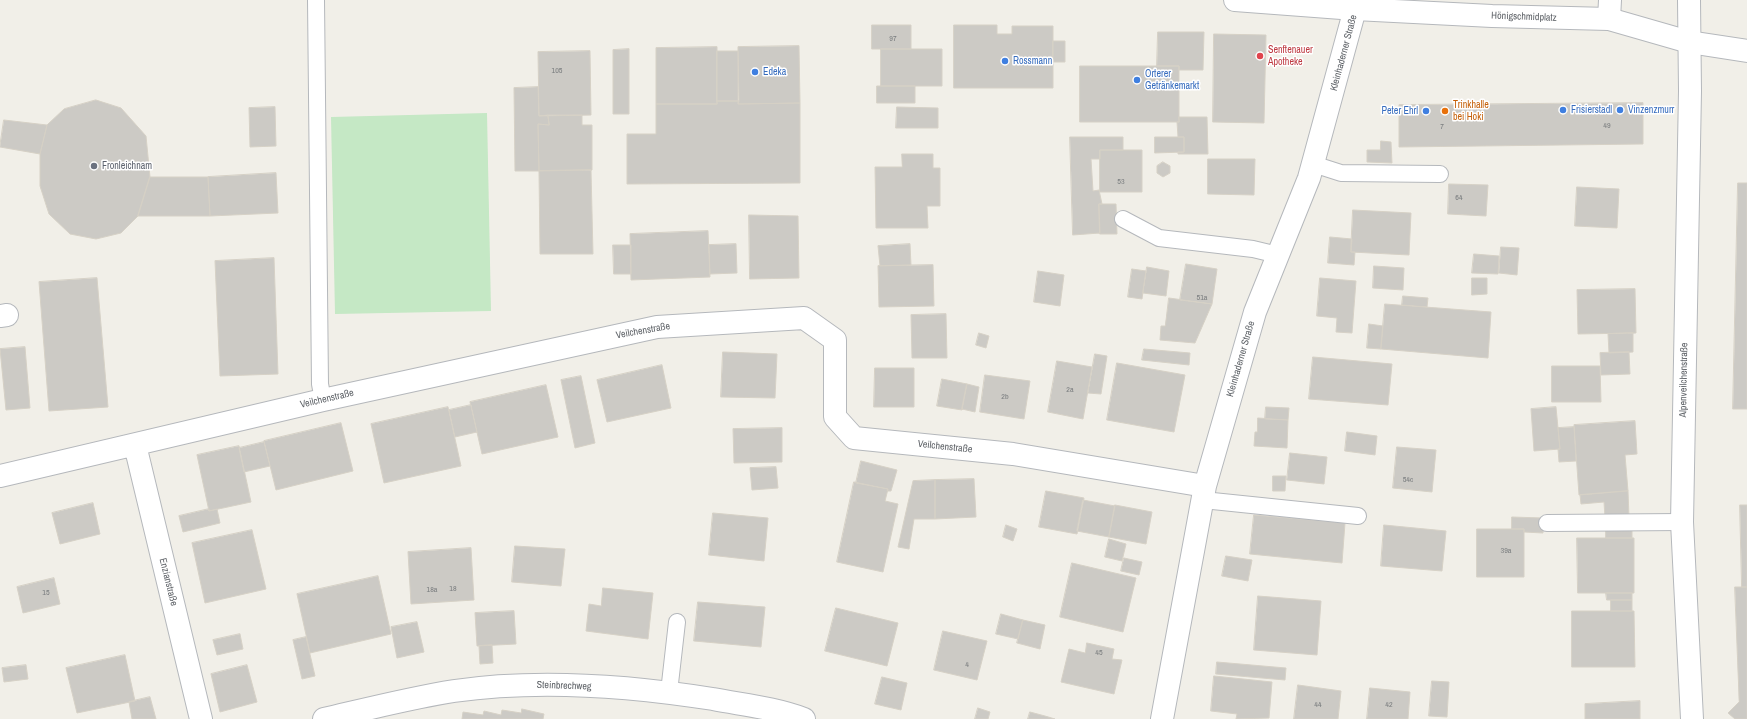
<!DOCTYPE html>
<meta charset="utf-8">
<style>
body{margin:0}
canvas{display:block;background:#f1efe8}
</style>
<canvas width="1747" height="719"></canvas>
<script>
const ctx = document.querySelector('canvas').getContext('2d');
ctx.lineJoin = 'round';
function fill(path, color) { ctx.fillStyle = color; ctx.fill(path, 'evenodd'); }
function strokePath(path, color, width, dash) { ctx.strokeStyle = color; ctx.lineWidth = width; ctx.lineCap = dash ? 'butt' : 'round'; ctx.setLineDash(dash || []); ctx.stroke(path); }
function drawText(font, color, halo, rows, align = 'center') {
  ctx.font = font + ' "Archivo Narrow",sans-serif'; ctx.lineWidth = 3; ctx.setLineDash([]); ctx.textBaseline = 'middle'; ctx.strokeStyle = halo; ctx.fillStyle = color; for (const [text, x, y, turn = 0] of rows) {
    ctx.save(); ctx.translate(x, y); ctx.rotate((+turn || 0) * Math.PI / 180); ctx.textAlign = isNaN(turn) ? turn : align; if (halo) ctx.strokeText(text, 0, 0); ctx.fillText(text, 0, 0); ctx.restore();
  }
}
fill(new Path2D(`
 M487,113L491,311L335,314L331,117Z`), '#c5e8c5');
const building = new Path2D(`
 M872,25H911V49H872Z
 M954,25H997V34H1012V26H1053V88H954Z
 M1158,32H1204L1203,70H1179V66H1157Z
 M1214,34L1266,35L1264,123L1213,122Z
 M1053,41H1065V62H1053Z
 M799,46L800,103L738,104V47Z
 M717,47V104H656V48Z
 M629,49V114H613V50Z
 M881,49H942V86H881Z
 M590,51L591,115L539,116L538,52Z
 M717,51H738L739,101H717Z
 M1080,66H1179V122H1080Z
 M877,86H915V103H877Z
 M538,87L539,116L548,115L549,125L538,124L539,171H515L514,88Z
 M96,100L121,108L146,136L150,177L138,216L121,233L96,239L70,234L49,214L40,186V154L47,125L64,109Z
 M717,101H739L738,104L800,103V183L627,184V134H656V104H717Z
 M1643,103V144L1399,147V105Z
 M275,107L276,146L250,147L249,108Z
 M897,107L938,108V128H896Z
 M548,115H582V125H592V170L539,171L538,124L549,125Z
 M1179,117H1207L1208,154H1178V152H1184V137H1178L1177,122H1179Z
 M4,120L47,125L40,154L0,147Z
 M1070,137H1123V150H1100V159H1091L1093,191L1099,190L1102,204H1099L1100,233L1073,235Z
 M1155,137H1184V152L1155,153Z
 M1381,141L1391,142L1392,163L1367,162V150H1380Z
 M1100,150H1142V192H1100Z
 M902,154H933V168H940V206H927L928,228H876L875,167H902Z
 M1208,159H1255L1254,195L1208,194Z
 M1163,162L1170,166V173L1163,177L1157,173V166Z
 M591,170L593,254H540L539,171Z
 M276,173L278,213L210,216L208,177Z
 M150,177H208L210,216H138Z
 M1738,183H1747V409H1733Z
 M1449,184L1488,185L1486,216L1448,214Z
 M1577,187L1619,189L1617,228L1575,226Z
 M1099,204H1116L1117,234H1100Z
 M1353,210L1411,213L1409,255L1351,252Z
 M749,215L798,216L799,278L750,279Z
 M708,231L710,277L631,280L630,234Z
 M1330,237L1352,239L1351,252H1355L1354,265L1328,263Z
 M736,244L737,273L710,274L709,245Z
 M910,244L911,265L880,266L878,246Z
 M613,245H631V274H614Z
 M1501,247L1519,248L1517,275L1499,273Z
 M1474,254L1499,256L1498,274L1472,273Z
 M274,258L278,374L220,376L215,261Z
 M1186,264L1217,269L1212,304L1180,300Z
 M933,265L934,306L879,307L878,266Z
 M1374,266L1404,268L1403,290L1373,288Z
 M1147,267L1169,271L1166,296L1143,293Z
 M1132,269L1146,271L1142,299L1128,297Z
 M1038,271L1064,275L1060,306L1034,302Z
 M97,278L108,407L49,411L39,282Z
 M1320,278L1356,281L1352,333L1336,332L1337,318L1317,316Z
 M1472,278H1487V294L1472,295Z
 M1635,289L1636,333L1578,334L1577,290Z
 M1403,296L1428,298L1427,307L1402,305Z
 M1169,298L1212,304L1195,343L1160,340L1161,326H1165Z
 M1385,304L1491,312L1488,358L1381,349Z
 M946,314L947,358H912L911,315Z
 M1369,324L1383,326L1381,349L1367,348Z
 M979,333L989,336L986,348L976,345Z
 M1633,333V352L1609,353L1608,334Z
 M25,347L30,408L6,410L0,349Z
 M1144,349L1190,353L1189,365L1142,360Z
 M723,352L777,354L775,398L721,397Z
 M1629,352L1630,374L1601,375L1600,353Z
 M1095,354L1107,356L1101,394L1088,393Z
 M1313,357L1392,364L1388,405L1309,399Z
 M1057,361L1092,367L1083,419L1048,412Z
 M1117,363L1185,375L1174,432L1107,420Z
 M662,365L671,408L607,422L597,380Z
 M1552,366H1600L1601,402H1552Z
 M875,368H914V407H874Z
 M985,375L1030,381L1024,419L980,412Z
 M581,376L595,443L575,448L561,380Z
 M942,379L967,384L962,410L937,406Z
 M967,384L979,387L975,412L962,409Z
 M546,385L558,437L482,454L470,402Z
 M471,405L477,432L455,437L449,410Z
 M448,407L461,466L384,483L371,424Z
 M1266,407L1289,408L1288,420L1265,419Z
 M1556,407L1560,449L1534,451L1531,409Z
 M1258,418L1288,420L1287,448L1254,446L1255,432H1257Z
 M1635,421L1637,454L1625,455L1628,491L1579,495L1574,425Z
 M341,423L353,471L276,490L264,441Z
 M1574,427L1576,461L1559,462L1558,449H1560L1558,428Z
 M782,428V462L734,463L733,429Z
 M1347,432L1377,436L1375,455L1345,451Z
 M264,442L270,466L244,472L239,448Z
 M239,446L251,502L209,511L197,455Z
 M1397,447L1436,450L1432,492L1393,488Z
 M1290,453L1327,457L1324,484L1287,480Z
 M861,461L897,470L891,491H887L888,489L856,483Z
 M776,467L778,488L752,490L750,468Z
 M1273,476H1286L1285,491H1273Z
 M974,479L976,517L935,519V480Z
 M935,480V519H914L909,549L898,547L913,481Z
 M854,482L888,489L885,501L898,504L883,572L837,562Z
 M1046,491L1084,498L1077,534L1039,527Z
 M1628,491L1629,517L1605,518L1604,502L1581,504L1580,495Z
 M1083,500L1115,506L1109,537L1077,531Z
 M93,503L100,534L60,544L52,513Z
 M1115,505L1152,512L1146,544L1109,537Z
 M1740,505H1747V587H1742Z
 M209,509V511L217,509L220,523L183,532L179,516Z
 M713,513L768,518L764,561L709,555Z
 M1254,515L1345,523L1342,563L1250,554Z
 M1512,517L1543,518V533L1524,532V529H1512Z
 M1006,525L1017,529L1013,541L1003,537Z
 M1384,525L1446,531L1442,571L1381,566Z
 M1606,528H1632V538H1606Z
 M1477,529H1524V577H1477Z
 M252,530L266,589L205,603L192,543Z
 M1577,538H1634V593H1578Z
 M1109,539L1126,544L1122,561L1105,557Z
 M515,546L565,549L561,586L512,582Z
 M471,548L474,600L411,604L408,552Z
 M1226,556L1252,560L1248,581L1222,576Z
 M1124,558L1142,562L1139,575L1121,571Z
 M1072,563L1136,578L1123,632L1060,617Z
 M378,576L391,634L310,653L297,594Z
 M54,578L60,604L23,613L17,587Z
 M1735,587H1747V719H1735L1728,713L1739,702Z
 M603,588L653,593L648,639L586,631L589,604L601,606Z
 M1606,593H1632V600H1607Z
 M1258,596L1321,601L1317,655L1254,650Z
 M1611,600H1632V611H1611Z
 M698,602L765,607L761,647L694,641Z
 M836,608L898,623L887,666L825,651Z
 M514,611L516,644L477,646L475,613Z
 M1572,611H1634L1635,667H1572Z
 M1001,614L1023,620L1018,639L996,634Z
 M1023,620L1045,625L1040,649L1017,643Z
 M417,622L424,652L397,658L391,627Z
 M943,631L987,641L977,680L934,670Z
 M240,634L243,649L217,655L213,640Z
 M306,637L315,676L302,679L293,640Z
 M1087,643L1114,649L1112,659L1122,660L1114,694L1061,682L1069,649L1085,653Z
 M492,645L493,663L480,664L479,646Z
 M125,655L135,701L77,713L66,668Z
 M1217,662L1286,668L1285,680L1216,674Z
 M26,665L28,679L4,682L2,668Z
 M247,665L257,702L220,712L211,674Z
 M1214,676L1272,682L1269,718L1236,719L1237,714L1211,711Z
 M882,677L907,683L901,710L875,704Z
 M1432,681L1449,682L1447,717L1429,716Z
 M1298,685L1341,691L1338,719H1294Z
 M1370,688L1410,692L1408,719H1367Z
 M150,697L156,719H132L129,702Z
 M1640,701V719H1585V704Z
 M978,708L990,712L988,719H975Z
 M522,709L544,714L543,719H462L463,712L483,715L484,711L501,715L502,710L521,713Z
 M1030,712L1045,716L1055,719H1028Z`);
fill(building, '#cccac5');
strokePath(building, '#d6d1c6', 1);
const service = new Path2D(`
 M316,0L320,384L323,400
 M1313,164L1341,173L1440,174
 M1123,219L1159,238L1253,249L1278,255
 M1203,500L1358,516
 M1547,523L1682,522
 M669,692L677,622`);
const minor = new Path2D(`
 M1689,0L1690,91L1682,522L1692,719
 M1609,19L1610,0
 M0,316L7,315
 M135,445L201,719
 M0,476L323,400L657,327L804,318L835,340V417L854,438L1013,454L1205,486
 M324,719C367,709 410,698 454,691C536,679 631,686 713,699C744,705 775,708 804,719
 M1162,719L1205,486L1255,312L1309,178L1355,9`);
const tertiary = new Path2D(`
 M1235,0L1355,9L1492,16L1609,19L1689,42L1747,51`);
strokePath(service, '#b5b8bc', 18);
strokePath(minor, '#b5b8bc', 24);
strokePath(tertiary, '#b5b8bc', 24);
strokePath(service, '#fff', 16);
strokePath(minor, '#fff', 22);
strokePath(tertiary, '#fff', 22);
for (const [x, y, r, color] of [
 [1260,56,4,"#e0444e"],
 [1005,61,4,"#3f7fe0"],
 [755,72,4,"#3f7fe0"],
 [1137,80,4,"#3f7fe0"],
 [1563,110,4,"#3f7fe0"],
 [1620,110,4,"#3f7fe0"],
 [1426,111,4,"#3f7fe0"],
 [1445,111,4,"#e8710a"],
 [94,166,4,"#6b7280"]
]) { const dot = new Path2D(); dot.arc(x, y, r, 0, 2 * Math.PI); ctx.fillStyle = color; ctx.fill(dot); strokePath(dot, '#fff', 1.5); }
drawText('8px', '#7a7d7f', null, [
 ["97",893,39],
 ["105",557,71],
 ["49",1607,126],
 ["7",1442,127],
 ["53",1121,182],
 ["64",1459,198],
 ["51a",1202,298],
 ["2a",1070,390],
 ["2b",1005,397],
 ["54c",1408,480],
 ["39a",1506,551],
 ["18",453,589],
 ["18a",432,590],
 ["15",46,593],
 ["45",1099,653],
 ["4",967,665],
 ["44",1318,705],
 ["42",1389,705]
]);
drawText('10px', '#5f6368', '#fff', [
 ["Hönigschmidplatz",1524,17,2],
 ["Kleinhaderner Straße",1344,53,-75],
 ["Veilchenstraße",643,331,-10],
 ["Kleinhaderner Straße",1241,359,-74],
 ["Alpenveilchenstraße",1684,380,-89],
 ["Veilchenstraße",327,399,-13],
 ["Veilchenstraße",945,447,6],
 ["Enzianstraße",168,582,76],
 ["Steinbrechweg",564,686,2]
]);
drawText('10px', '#be3a42', '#fff', [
 ["Senftenauer",1268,50],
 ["Apotheke",1268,62]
], 'left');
drawText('10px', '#366cbe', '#fff', [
 ["Rossmann",1013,61],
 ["Edeka",763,72],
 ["Orterer",1145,74],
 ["Getränkemarkt",1145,86],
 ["Frisierstadl",1571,110],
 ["Vinzenzmurr",1628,110],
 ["Peter Ehrl",1418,111,"right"]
], 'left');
drawText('10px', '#c56008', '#fff', [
 ["Trinkhalle",1453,105],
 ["bei Hoki",1453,117]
], 'left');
drawText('10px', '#5b616d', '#fff', [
 ["Fronleichnam",102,166]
], 'left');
</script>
